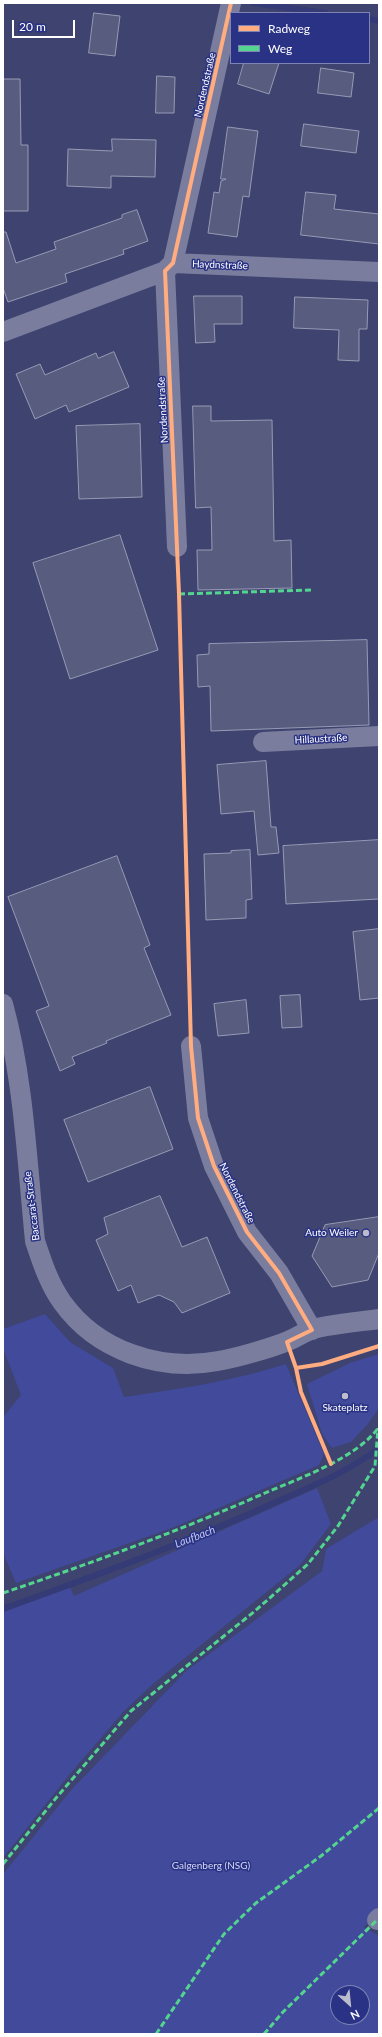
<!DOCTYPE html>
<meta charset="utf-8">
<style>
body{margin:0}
#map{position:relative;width:382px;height:2037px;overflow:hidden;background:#3e436f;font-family:Lato,sans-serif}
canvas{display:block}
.frame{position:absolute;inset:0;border:4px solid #fff;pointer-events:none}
.legend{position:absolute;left:230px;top:12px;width:140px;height:52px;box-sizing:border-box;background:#293284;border:1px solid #7f84b5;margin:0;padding:5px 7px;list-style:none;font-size:12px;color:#fff}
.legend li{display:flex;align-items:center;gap:8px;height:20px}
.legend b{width:20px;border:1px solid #7f84b5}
.north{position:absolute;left:330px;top:1985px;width:40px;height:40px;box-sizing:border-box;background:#293284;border:1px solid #7f84b5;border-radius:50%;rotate:153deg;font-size:11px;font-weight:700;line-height:16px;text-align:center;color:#fff}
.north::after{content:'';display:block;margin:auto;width:14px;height:18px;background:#bbbdcd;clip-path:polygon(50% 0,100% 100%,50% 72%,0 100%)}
.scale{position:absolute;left:12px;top:20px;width:63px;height:18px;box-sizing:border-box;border:2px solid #fff;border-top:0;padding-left:5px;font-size:12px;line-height:14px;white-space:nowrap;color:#fff;-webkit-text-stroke:3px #293284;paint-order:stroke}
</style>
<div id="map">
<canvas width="382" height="2037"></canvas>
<div class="frame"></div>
<ul class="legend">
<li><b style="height:5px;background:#ffac80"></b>Radweg</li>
<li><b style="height:5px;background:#53d58f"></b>Weg</li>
</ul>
<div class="north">N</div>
<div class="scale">20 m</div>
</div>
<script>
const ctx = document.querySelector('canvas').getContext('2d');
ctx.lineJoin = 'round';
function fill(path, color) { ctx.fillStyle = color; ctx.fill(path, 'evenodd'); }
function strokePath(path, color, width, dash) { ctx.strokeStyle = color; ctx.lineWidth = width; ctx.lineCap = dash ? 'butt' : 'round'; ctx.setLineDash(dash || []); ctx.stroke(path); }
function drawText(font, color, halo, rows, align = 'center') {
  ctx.font = font + ' Lato,sans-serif'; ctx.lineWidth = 3; ctx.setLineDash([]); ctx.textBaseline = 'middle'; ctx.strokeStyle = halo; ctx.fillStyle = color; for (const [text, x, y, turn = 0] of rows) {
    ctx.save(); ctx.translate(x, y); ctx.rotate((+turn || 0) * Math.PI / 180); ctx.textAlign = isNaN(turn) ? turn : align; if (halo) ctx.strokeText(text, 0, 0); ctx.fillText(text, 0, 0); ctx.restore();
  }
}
fill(new Path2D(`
 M45,1314L70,1342L113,1368L124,1397C180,1389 232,1381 286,1364L324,1454L319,1465L172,1528L16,1583L3,1553V1417L21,1395L3,1348V1329Z
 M379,1354V1408L368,1424L351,1442L332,1448L322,1434L307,1384L350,1363Z
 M317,1488L331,1524L300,1565L154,1683L125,1710L69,1775L3,1858V1610L70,1587L74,1596Z
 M379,1517V1911L364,1927L379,1936V2034H3V1874L72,1789L186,1671L322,1571L326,1549ZM338,1993H362V2017H338Z`), '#414a9b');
strokePath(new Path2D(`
 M253,3L325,13
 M369,19L379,21
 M3,1609C94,1576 186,1543 274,1503C310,1487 348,1472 379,1448`), '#353b76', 6);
const building = new Path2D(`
 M94,13L120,16L115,56L89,53Z
 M244,63H279L269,94L238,84Z
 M321,68L354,73L351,97L318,93Z
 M157,76L175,77L174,113H156Z
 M3,79H20L21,145H28V211H3Z
 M304,124L359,131L356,153L301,146Z
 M228,127L258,131L249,197L243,196L237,237L208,233L214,192L219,193L221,181L226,179H221Z
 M112,139L156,140L155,177L111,176V188L67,186L68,149L112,151Z
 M306,192L336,195L334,209L379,214V244L301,235Z
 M137,210L148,241L123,250L124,254L65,274L67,282L8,302L3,288V232H6L16,263L56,249L54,242L122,218V215Z
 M194,296H242V324H214L215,342L196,343Z
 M295,297L368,300L367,329H359V361L338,360L339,330L294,328Z
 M114,352L129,387L69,412L66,405L35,419L16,374L40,364L45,375L96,353L98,358Z
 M193,406H211V421L272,420L274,541L291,540L292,588L198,590L197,550H212L211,507L196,508Z
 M140,424L142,497L79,499L76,426Z
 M120,535L158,650L70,679L33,563Z
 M367,640L369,725L211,731L210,686L198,687L197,655L209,654V644Z
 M266,761L271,827H276L279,853L258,855L254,811L221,814L217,765Z
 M379,840V899L286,904L283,846Z
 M250,850L252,899L246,900V918L206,920L204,854L231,853V851Z
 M117,856L150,945L144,948L171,1015L106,1041L107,1043L72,1057L75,1064L60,1071L36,1011L49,1006L8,897Z
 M379,929V998L360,1000L353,932Z
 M300,995L302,1027L282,1028L280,996Z
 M246,1000L249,1033L218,1036L214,1004Z
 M150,1087L173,1149L88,1182L64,1120Z
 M160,1196L182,1247L207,1237L230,1293L182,1313L174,1302L159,1295L138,1303L131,1285L118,1291L96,1240L108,1234L104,1218Z
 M379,1217V1253L368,1280L332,1287L312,1256L325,1225Z`);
fill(building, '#585d80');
strokePath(building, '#979ab4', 1);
strokePath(new Path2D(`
 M173,263L231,3
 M165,271L177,547
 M3,332L165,271L173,263L379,272
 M263,742L379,736
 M3,1004C24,1080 27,1162 35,1241C42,1262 49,1284 62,1302C97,1351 160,1372 218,1361C236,1358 271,1348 288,1341C296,1338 304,1332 313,1329C334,1324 357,1322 379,1319
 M191,1046L198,1118L214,1166L247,1232L279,1273L312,1330
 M377,1920L379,1918`), '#7a7d9d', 20);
strokePath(new Path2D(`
 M179,594L312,590
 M3,1593C92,1563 179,1531 265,1493C300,1478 357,1458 379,1427
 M3,1864L56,1798L131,1711L255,1611L308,1564L338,1526L375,1466L378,1428
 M156,2034L224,1934L256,1903L321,1856L379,1808
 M264,2034L283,2012L377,1920`), '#53d58f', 3, [6, 3]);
strokePath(new Path2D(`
 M231,3L173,263L165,271L179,594L191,1046L198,1118L214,1166L247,1232L279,1273L312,1330L287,1342L296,1368L301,1392L331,1464
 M296,1368L322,1364L379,1346`), '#ffac80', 4);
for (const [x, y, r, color] of [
 [366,1233,4,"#bbbdcd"],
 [345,1396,4,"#bbbdcd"]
]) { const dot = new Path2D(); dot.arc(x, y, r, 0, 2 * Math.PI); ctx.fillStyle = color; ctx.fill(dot); strokePath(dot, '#293284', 1.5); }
drawText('10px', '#fff', '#293284', [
 ["Nordendstraße",205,85,-77],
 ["Haydnstraße",220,265,2],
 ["Nordendstraße",163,410,-93],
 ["Hillaustraße",321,739,-3],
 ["Nordendstraße",237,1193,63],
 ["Baccarat-Straße",32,1206,-97]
]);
drawText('10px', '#fff', '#293284', [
 ["Auto Weiler",358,1233],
 ["Skateplatz",345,1408,"center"]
], 'right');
drawText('10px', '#d6d9f6', '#293284', [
 ["Galgenberg (NSG)",211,1866]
]);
drawText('italic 11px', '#bec4ee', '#293284', [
 ["Laufbach",195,1537,-21]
]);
</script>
